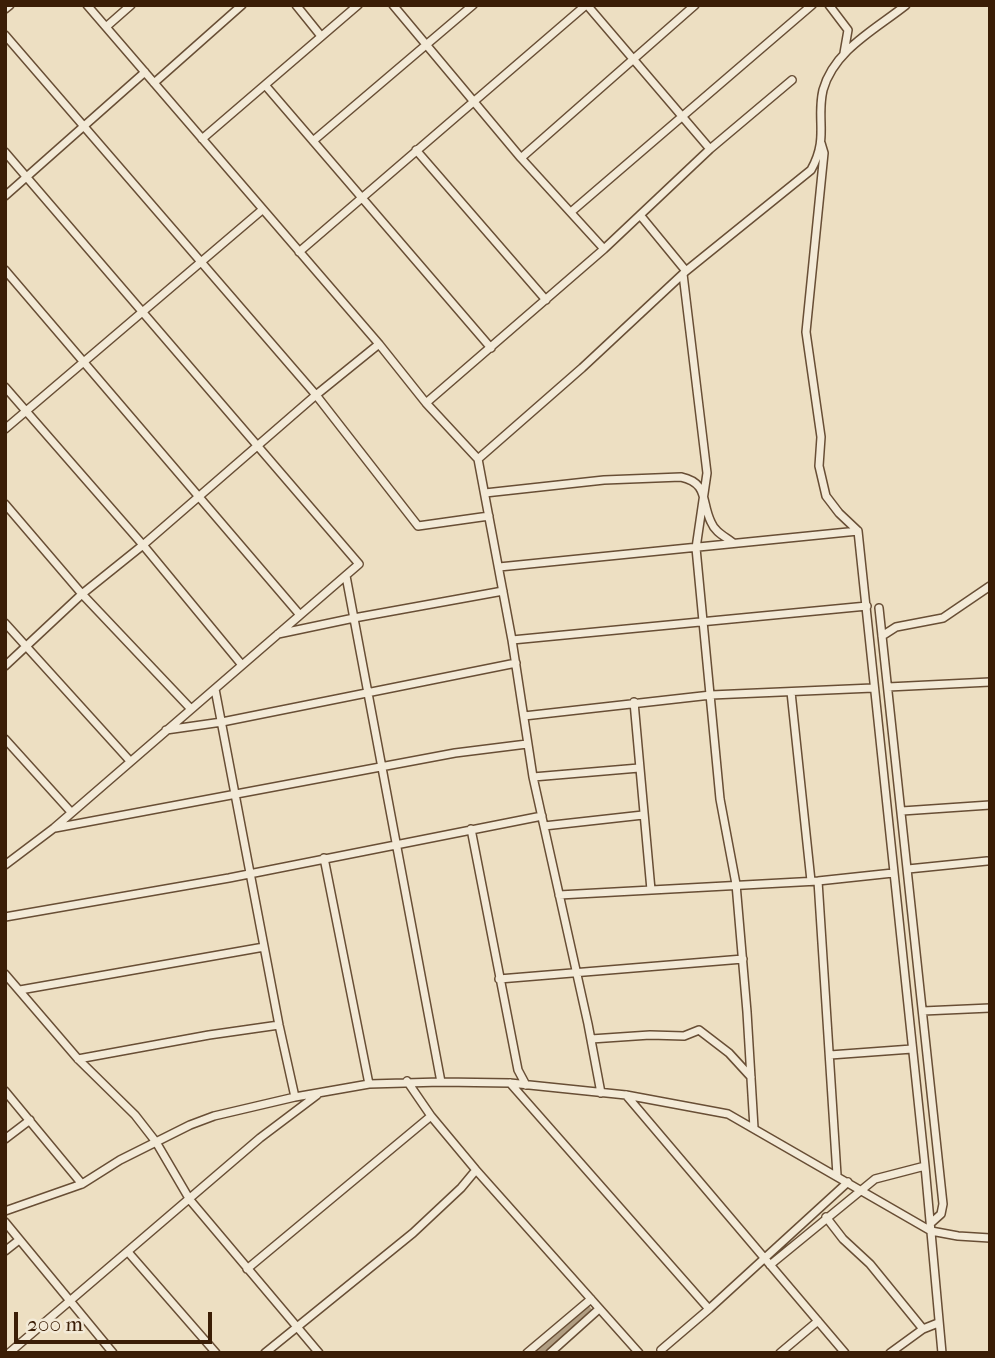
<!DOCTYPE html>
<style>
body{margin:0}
#map{position:relative;width:995px;height:1358px;overflow:hidden;background:#eddfc2;font-family:"IM FELL French Canon",serif}
canvas{display:block}
.frame{position:absolute;inset:0;border:7px solid #3b1e06;pointer-events:none}
.scale{position:absolute;left:14px;top:1312px;width:198px;height:32px;box-sizing:border-box;border:4px solid #3b1e06;border-top:0;padding-left:9px;font-size:21px;line-height:24px;white-space:nowrap;color:#3b1e06;-webkit-text-stroke:5px #f3ead7;paint-order:stroke}
</style>
<div id="map">
<canvas width="995" height="1358"></canvas>
<div class="frame"></div>
<div class="scale">200 m</div>
</div>
<script>
const ctx = document.querySelector('canvas').getContext('2d');
ctx.lineJoin = 'round';
function strokePath(path, color, width, dash) { ctx.strokeStyle = color; ctx.lineWidth = width; ctx.lineCap = dash ? 'butt' : 'round'; ctx.setLineDash(dash || []); ctx.stroke(path); }
strokePath(new Path2D(`
 M539,1353L588,1310`), '#b09d82', 7);
const street = new Path2D(`
 M87,5L379,344L426,403L478,459L512,640L533,777L588,1024L601,1093
 M296,5L321,36
 M393,5L521,158L604,249
 M587,5L710,149
 M829,5L848,30L844,53
 M5,9L10,5
 M106,27L131,5
 M5,35L316,395L418,526L489,516
 M154,83L242,5
 M265,85L491,348
 M202,139L358,5
 M313,141L473,5
 M821,143L824,153L806,332L821,437L819,466L826,496L839,513L858,531L925,1166L942,1353
 M416,150L546,300
 M5,152L359,564L54,828L5,865
 M521,158L695,5
 M5,196L145,72
 M571,212L812,5
 M640,215L686,271
 M299,252L586,5
 M5,270L300,615
 M683,274L707,473L696,548L720,799L736,884L747,1012L754,1128
 M5,387L143,545L242,665
 M426,403L604,249L710,149L792,80
 M5,429L262,210
 M478,459L582,368L686,271L811,170C829,138 816,120 823,90C834,50 876,29 906,5
 M485,493L604,480L681,477C709,483 701,502 711,522C715,532 724,536 732,542
 M5,504L82,594L191,709
 M499,567L858,531
 M346,576L441,1082
 M879,608L943,1204L941,1214L931,1223
 M5,623L130,761
 M278,634L354,618L503,591
 M882,636L896,627L943,618L990,586
 M512,640L867,606
 M5,666L82,594L143,545L316,395L379,344
 M888,687L990,682
 M215,689L279,1025L295,1097
 M791,692L811,881
 M634,702L651,890
 M524,716L711,695L873,688
 M166,730L222,722L516,663
 M5,739L71,812
 M533,777L639,768
 M902,811L990,805
 M544,826L643,815
 M55,828L455,753L527,744
 M471,829L518,1070L526,1085
 M324,858L369,1084
 M908,869L987,861
 M818,881L837,1175
 M559,895L818,881L893,873
 M5,917L229,878L542,816
 M5,974L78,1059L135,1115L156,1142L190,1200L319,1353
 M499,979L743,959
 M20,990L264,947
 M923,1011L990,1008
 M591,1039L650,1035L684,1036L699,1030L729,1053L751,1077
 M830,1055L912,1049
 M78,1059L209,1035L279,1025
 M407,1081L431,1116L476,1170L639,1353
 M510,1083L709,1309
 M5,1091L82,1184
 M626,1095L845,1353
 M5,1139L30,1120
 M5,1211L82,1184L120,1160L190,1125L214,1116L295,1097L369,1084L441,1082L510,1083L626,1095L728,1114L931,1231L958,1236L990,1238
 M826,1217L843,1239L870,1264L923,1329L938,1323
 M5,1222L113,1353
 M5,1251L19,1240
 M128,1252L216,1353
 M770,1265L875,1179L925,1166
 M247,1269L431,1116
 M661,1350L709,1309L848,1182
 M9,1353L260,1138L317,1095
 M265,1353L413,1233L461,1188L476,1170
 M527,1353L591,1299
 M550,1353L599,1309
 M780,1353L818,1321
 M890,1353L923,1329`);
strokePath(street, '#684e35', 10);
strokePath(street, '#f3ead7', 7);
</script>
